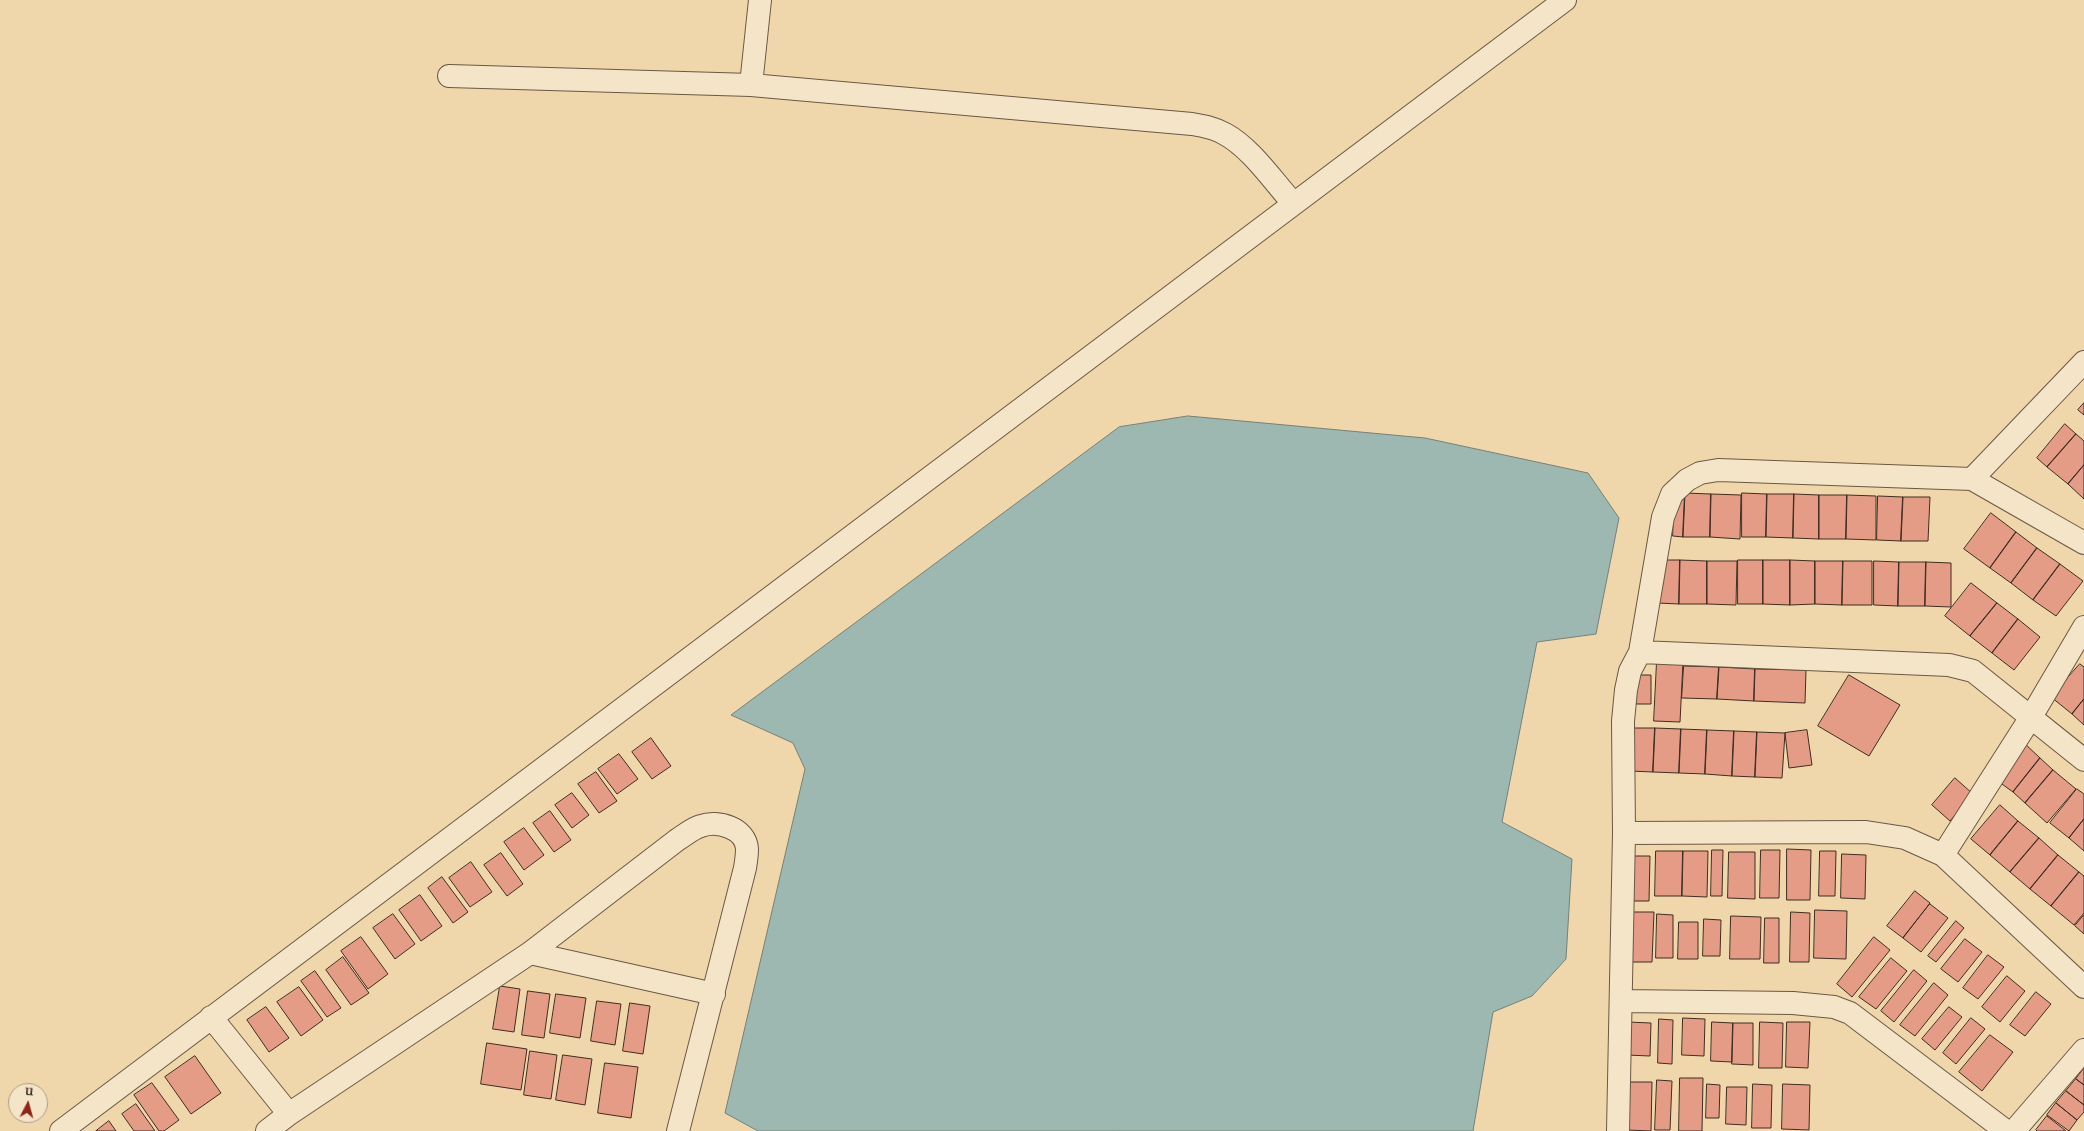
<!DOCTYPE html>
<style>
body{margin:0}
#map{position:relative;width:2084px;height:1131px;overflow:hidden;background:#efd7ab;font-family:"IM FELL French Canon",serif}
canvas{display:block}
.north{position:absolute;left:8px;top:1083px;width:40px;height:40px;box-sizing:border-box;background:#f5e5c8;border:1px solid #ac9b85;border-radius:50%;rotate:6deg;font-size:11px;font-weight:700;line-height:16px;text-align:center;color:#3f2d21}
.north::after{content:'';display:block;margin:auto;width:14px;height:18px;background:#8f2418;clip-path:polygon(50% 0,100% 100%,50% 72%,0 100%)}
</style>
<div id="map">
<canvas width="2084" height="1131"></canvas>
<div class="north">U</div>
</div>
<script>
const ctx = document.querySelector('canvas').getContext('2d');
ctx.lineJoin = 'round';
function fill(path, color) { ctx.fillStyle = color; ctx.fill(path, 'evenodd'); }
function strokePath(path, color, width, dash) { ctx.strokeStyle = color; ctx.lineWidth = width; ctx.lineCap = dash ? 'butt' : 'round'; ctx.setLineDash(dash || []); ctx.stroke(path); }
const water = new Path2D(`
 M1188,416L1425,438L1588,473L1619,518L1596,634L1537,642L1502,822L1572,859L1566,959L1532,996L1493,1012L1473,1131H758L725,1113L805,769L793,743L731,715L1119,427Z`);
fill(water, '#9cb8b1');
strokePath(water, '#778077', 1);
const building = new Path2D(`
 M2084,403V415L2078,410Z
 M2065,424L2076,434L2047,467L2037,458Z
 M2076,434L2084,441V465L2068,484L2047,467Z
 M2084,465V499L2068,484Z
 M1675,492L1685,493L1683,537L1673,536Z
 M1685,493L1711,494L1710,537H1683Z
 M1742,493L1767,494L1766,537H1742Z
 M1711,494L1741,495L1740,539L1710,537Z
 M1767,494H1794L1793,538L1766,537Z
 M1794,494L1819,495V539L1793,538Z
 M1819,495H1847L1846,539H1819Z
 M1847,495L1876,496V540L1846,539Z
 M1878,496L1903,497L1901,541L1877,540Z
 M1903,497H1930L1928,541H1901Z
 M1991,513L2016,532L1990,568L1964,549Z
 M2016,532L2037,548L2011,583L1990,568Z
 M2037,548L2060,564L2033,600L2011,583Z
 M1661,560H1680L1679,604L1657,603Z
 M1680,560L1707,561V604H1679Z
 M1738,560H1763V604H1738Z
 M1763,560H1790V605L1763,604Z
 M1790,560L1815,561V604L1790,605Z
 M1707,561H1737L1736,605L1707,604Z
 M1815,561H1843L1842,605L1815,604Z
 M1843,561H1872V605H1842Z
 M1874,561L1899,562L1898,606L1874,605Z
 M1899,562H1926L1925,606H1898Z
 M1926,562L1951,563V607L1925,606Z
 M2060,564L2083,581L2056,616L2033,600Z
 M1971,583L1997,603L1970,636L1945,616Z
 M1997,603L2018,619L1992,653L1970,636Z
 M2018,619L2040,637L2014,670L1992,653Z
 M1657,661L1683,662L1680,722L1654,721Z
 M2080,664L2084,667V699L2072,714L2051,697Z
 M1684,666L1719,667L1717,699L1682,698Z
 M1719,667L1755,669L1754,701L1717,699Z
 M1755,669L1806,670L1805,703L1754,701Z
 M1636,675H1651V704H1636Z
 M1849,675L1900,705L1869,756L1818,726Z
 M2084,699V725L2072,714Z
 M1630,728H1655L1653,772L1629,771Z
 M1655,728L1681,729L1679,773L1653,772Z
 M1681,729L1707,730L1705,774L1679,773Z
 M1707,730L1734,731L1732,776L1705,774Z
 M1807,730L1812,765L1789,768L1785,733Z
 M1734,731L1757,732L1755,777L1732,776Z
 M1757,732L1785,733L1782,778L1755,777Z
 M651,738L671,766L652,779L632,752Z
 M2022,741L2040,758L2013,792L1995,779Z
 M619,754L638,779L617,794L598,769Z
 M2040,758L2053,770L2025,803L2013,792Z
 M2053,770L2076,789L2047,823L2025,803Z
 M596,772L617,801L599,813L578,784Z
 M1955,778L1973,794L1950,821L1932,805Z
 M2077,789L2084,794V819L2069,838L2050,823Z
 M572,793L589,815L572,828L555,805Z
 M2000,805L2018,821L1990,855L1971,839Z
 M550,811L571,840L554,852L533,823Z
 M2084,819V851L2069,838Z
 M2018,821L2039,838L2010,872L1990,855Z
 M524,828L544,855L524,870L504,842Z
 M2039,838L2058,855L2030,889L2010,872Z
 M1787,849L1811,850L1810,900H1787Z
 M1712,850H1723L1722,896H1711Z
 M1761,850H1780L1779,898H1760Z
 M1656,851H1683L1682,896H1655Z
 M1683,851H1708L1707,897L1682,896Z
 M1820,851H1836L1835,896H1819Z
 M1729,852H1755V899L1728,898Z
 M501,853L523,884L507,896L484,865Z
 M1842,854L1866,855L1865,899L1841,898Z
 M2058,855L2079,872L2051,906L2030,889Z
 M1633,856H1650L1649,901H1632Z
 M471,862L492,892L470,907L449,878Z
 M2079,872L2084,876V913L2074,925L2051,906Z
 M442,877L468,912L453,923L428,888Z
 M1915,891L1930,903L1903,938L1887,926Z
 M420,895L442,926L421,941L399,910Z
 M1930,904L1948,918L1921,952L1903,938Z
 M1815,910L1847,911L1846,959L1814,958Z
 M1627,912H1654L1652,962H1626Z
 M1791,912L1810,913L1809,962H1790Z
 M393,914L415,944L395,959L373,928Z
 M1657,914L1673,915V958H1656Z
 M2084,915V934L2075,926Z
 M1731,916L1761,917L1760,959H1730Z
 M1765,918H1779V963H1764Z
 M1704,919L1721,920L1720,956H1703Z
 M1956,921L1964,928L1936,962L1928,956Z
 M1679,922H1698V959H1678Z
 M361,937L388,974L368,989L341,951Z
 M1874,937L1890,950L1852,997L1837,984Z
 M1965,939L1982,952L1958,982L1941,969Z
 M1988,955L2004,967L1978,999L1963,988Z
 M343,957L369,993L351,1005L326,970Z
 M1891,958L1907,971L1876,1009L1859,997Z
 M1914,970L1927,981L1894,1022L1881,1011Z
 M315,971L341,1008L327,1017L301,981Z
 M2007,976L2025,991L2000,1022L1982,1007Z
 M1934,983L1948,995L1915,1036L1900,1025Z
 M500,986L520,989L514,1032L493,1029Z
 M299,987L323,1020L301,1036L277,1002Z
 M528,991L550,994L544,1038L522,1035Z
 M2036,992L2051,1004L2025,1036L2010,1025Z
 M556,994L586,998L580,1038L550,1033Z
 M597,1001L621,1004L615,1045L591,1041Z
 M630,1003L650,1006L643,1054L623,1051Z
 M266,1007L289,1038L269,1052L247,1020Z
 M1949,1007L1962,1017L1935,1050L1922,1039Z
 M1683,1018L1705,1019L1704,1056L1682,1055Z
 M1971,1018L1985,1029L1956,1064L1943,1053Z
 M1659,1019L1673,1020L1672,1064L1658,1063Z
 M1627,1022L1651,1023L1650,1056L1626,1055Z
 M1712,1022L1733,1023L1732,1062L1711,1061Z
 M1760,1022L1783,1023L1782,1068H1759Z
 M1787,1022H1810L1808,1068L1786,1067Z
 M1733,1023H1753V1065L1732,1064Z
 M1990,1035L2013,1052L1982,1091L1959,1072Z
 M487,1043L527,1049L521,1090L481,1084Z
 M530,1051L557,1055L551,1099L524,1095Z
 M563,1055L592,1059L585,1105L556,1100Z
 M195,1056L221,1093L191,1114L165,1077Z
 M605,1063L638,1067L631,1118L598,1113Z
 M2084,1068V1085L2076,1079Z
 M1680,1078H1703L1702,1131H1679Z
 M2076,1079L2084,1085V1105L2066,1091Z
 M1657,1080L1672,1081L1670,1130H1655Z
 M1628,1082H1652L1651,1131L1627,1130Z
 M152,1083L179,1120L164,1131H159L134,1095Z
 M1707,1084L1720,1085L1719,1118H1706Z
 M1753,1084L1772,1085L1771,1128H1752Z
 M1783,1084L1810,1085L1809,1130L1782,1129Z
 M1727,1087H1747L1746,1125L1726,1124Z
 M2066,1091L2084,1105V1112L2077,1120L2056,1103Z
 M2056,1103L2077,1120L2069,1131L2047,1115Z
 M136,1104L155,1131H134L122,1114Z
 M2047,1116L2066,1131H2037L2036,1130Z
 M109,1121L116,1131H96Z`);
fill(building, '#e59c86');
strokePath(building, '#3f2d21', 1);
const minor = new Path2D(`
 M760,0L751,85L1192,124C1204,126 1215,128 1225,134C1251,148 1273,181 1293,203
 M449,76L751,85
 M1972,479L2084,543
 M1640,652L1949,665L1973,671L2084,760
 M1624,833L1866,832L1905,838L1943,855L2084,987
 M1943,855L2031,717L2084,627
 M530,953L714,994
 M1621,1001L1793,1003L1834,1007L1850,1013L2006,1131
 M211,1017L289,1114L530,953L677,840C685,835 693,828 701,826C718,820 746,828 747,849C747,855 746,862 745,868L678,1131
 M61,1131L1565,0
 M267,1131L289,1114
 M1618,1131L1624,833L1623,721L1626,690L1630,671L1640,652L1663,517L1672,494L1687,480L1700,473L1718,470L1972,479L2084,362
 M2014,1131L2084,1050`);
strokePath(minor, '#6b5844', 24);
strokePath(minor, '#f5e5c8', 22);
</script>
